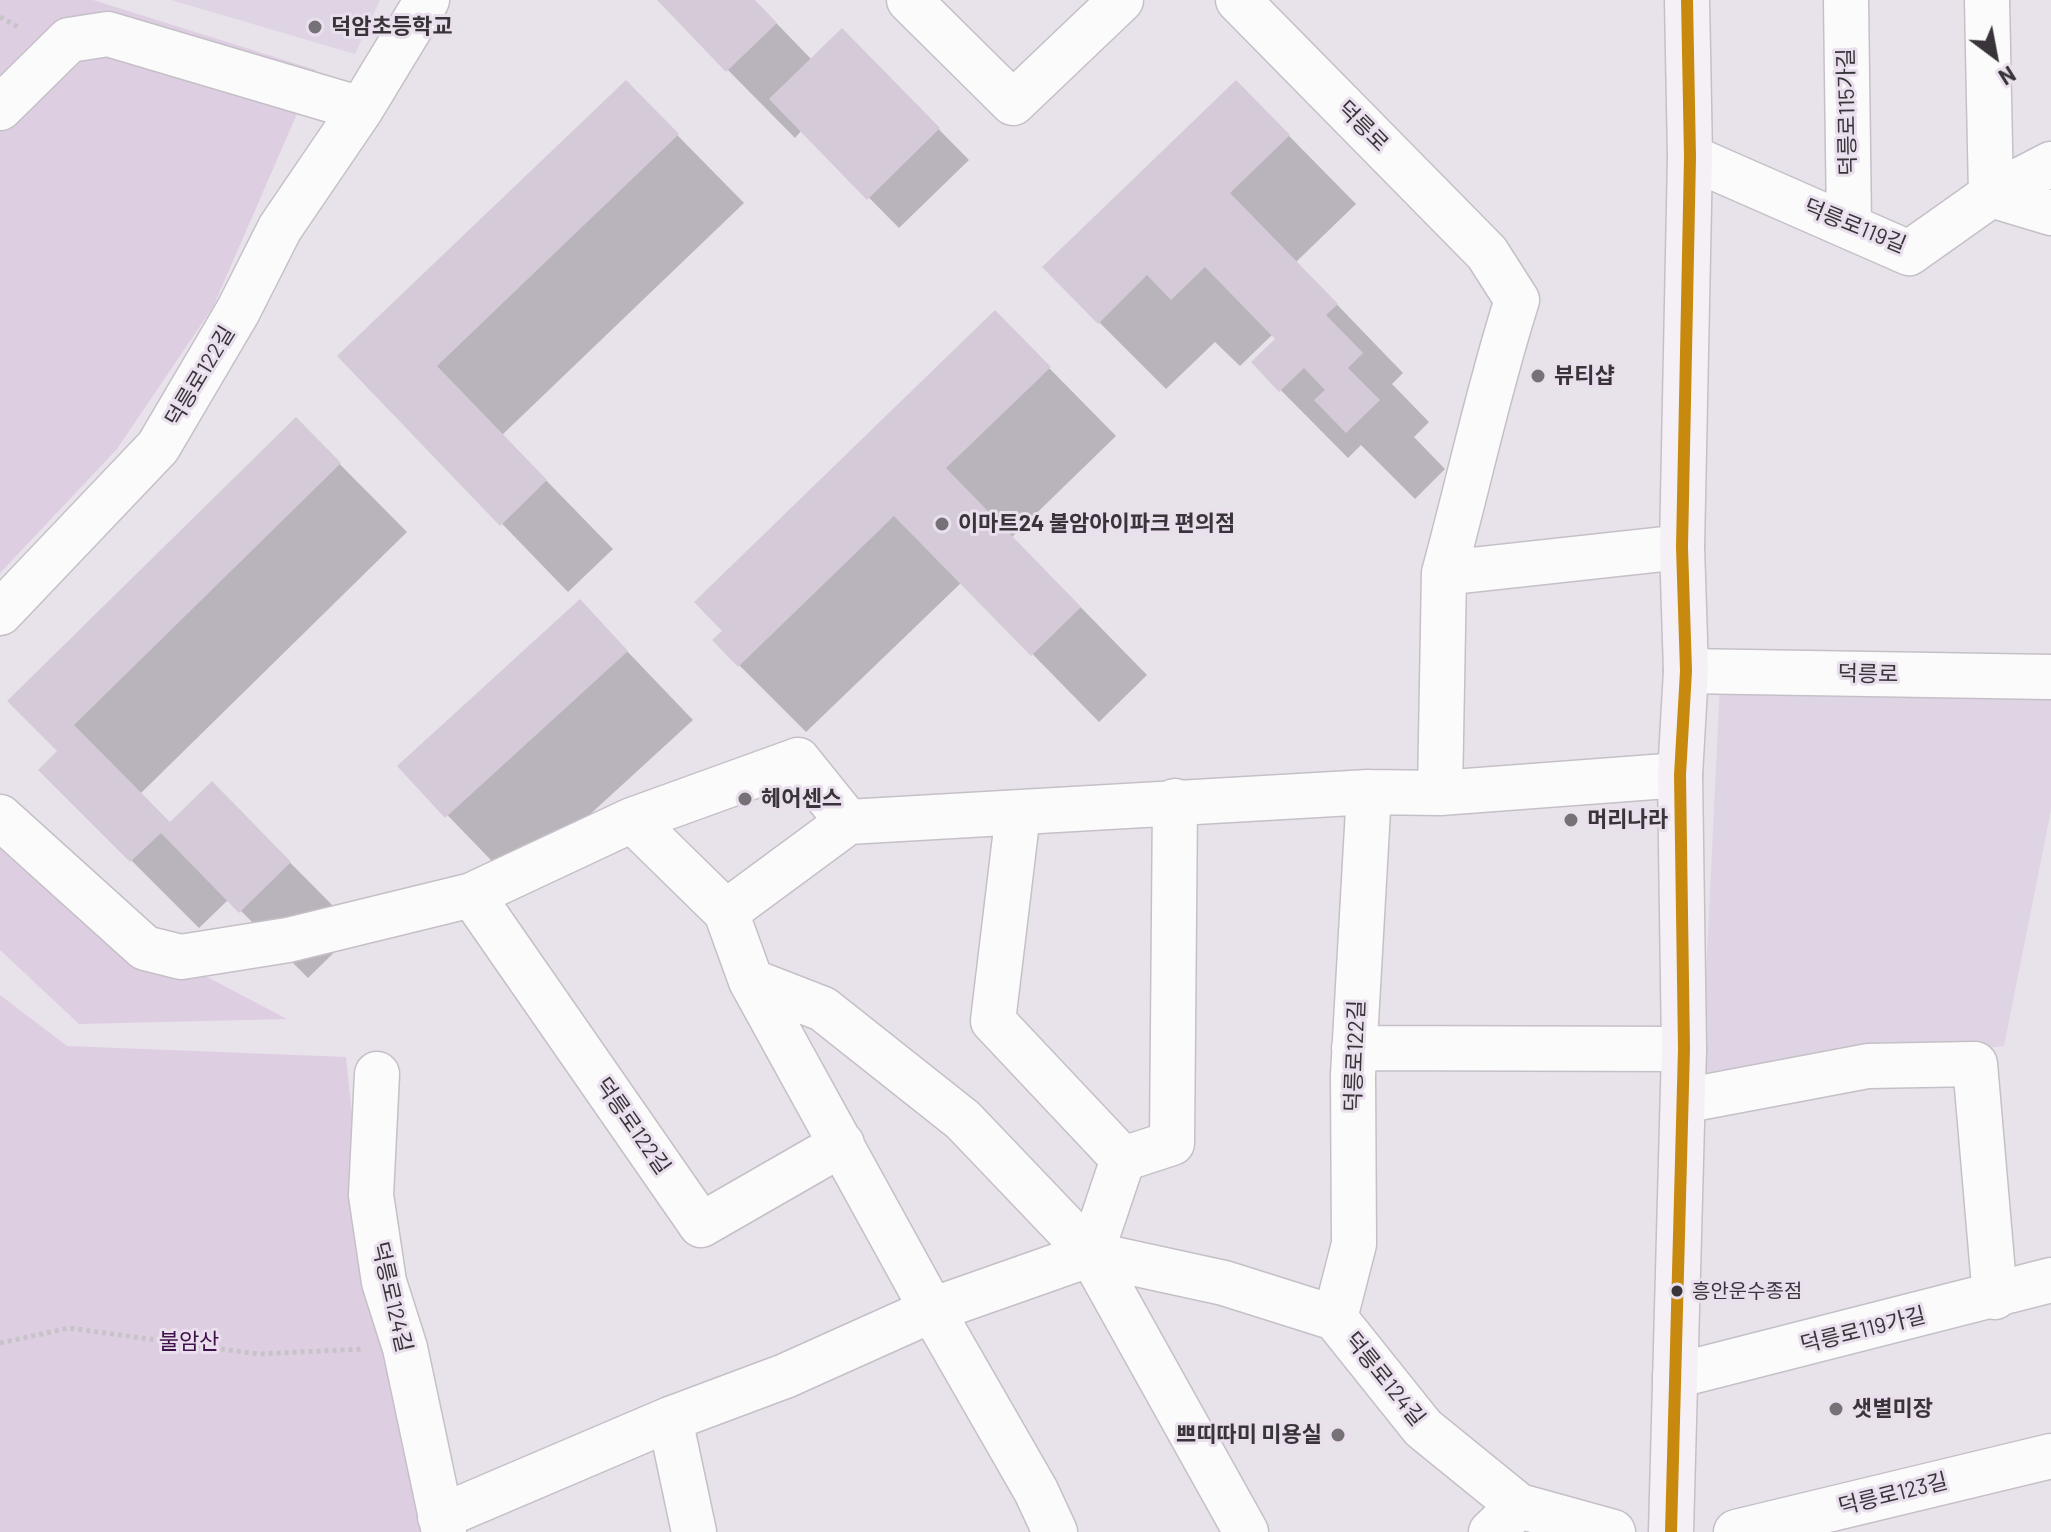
<!DOCTYPE html>
<meta charset="utf-8">
<style>
body{margin:0}
#map{position:relative;width:2051px;height:1532px;overflow:hidden;background:#e8e2ea;font-family:Barlow,sans-serif}
canvas{display:block}
.north{position:absolute;left:1955px;top:16px;width:80px;height:80px;-webkit-text-stroke:6px #eadfed;paint-order:stroke;rotate:148deg;font-size:22px;font-weight:700;line-height:32px;text-align:center;color:#383439}
.north::after{content:'';display:block;margin:auto;width:28px;height:36px;background:#383439;clip-path:polygon(50% 0,100% 100%,50% 72%,0 100%)}
</style>
<div id="map">
<canvas width="2051" height="1532"></canvas>
<div class="north">N</div>
</div>
<script>
const ctx = document.querySelector('canvas').getContext('2d');
ctx.lineJoin = 'round';
function fill(path, color) { ctx.fillStyle = color; ctx.fill(path, 'evenodd'); }
function strokePath(path, color, width, dash) { ctx.strokeStyle = color; ctx.lineWidth = width; ctx.lineCap = dash ? 'butt' : 'round'; ctx.setLineDash(dash || []); ctx.stroke(path); }
function drawText(font, color, halo, rows, align = 'center') {
  ctx.font = font + ' Barlow,"Noto Sans KR",sans-serif'; ctx.lineWidth = 6; ctx.setLineDash([]); ctx.textBaseline = 'middle'; ctx.strokeStyle = halo; ctx.fillStyle = color; for (const [text, x, y, turn = 0] of rows) {
    ctx.save(); ctx.translate(x, y); ctx.rotate((+turn || 0) * Math.PI / 180); ctx.textAlign = isNaN(turn) ? turn : align; if (halo) ctx.strokeText(text, 0, 0); ctx.fillText(text, 0, 0); ctx.restore();
  }
}
fill(new Path2D(`
 M171,0H380L355,54Z
 M1720,683L2051,684V810L2004,1046L1701,1080Z`), '#dfd4e3');
fill(new Path2D(`
 M0,0H93L316,70L213,307L117,449L0,573Z
 M0,806L154,949L287,1019L79,1024L0,950Z
 M0,995L67,1046L346,1057L370,1288L426,1532H0Z`), '#decee2');
fill(new Path2D(`
 M659,0H754L812,60L842,31L969,160L899,228L802,130L795,138Z
 M1236,82L1356,204L1296,262L1403,373L1392,384L1429,422L1414,437L1445,469L1415,499L1361,445L1348,458L1253,362L1278,339L1273,334L1240,366L1215,342L1166,389L1099,322Z
 M626,83L744,203L502,435L613,549L568,592L340,356Z
 M995,313L1116,436L1012,537L1147,675L1099,722L962,582L806,732L739,665Z
 M296,420L407,532L140,794L170,824L212,784L357,930L308,978L229,899L199,928L41,770L60,751L10,701Z
 M580,602L693,720L514,884L400,766Z`), '#0003');
fill(new Path2D(`
 M657,0H755L777,23L726,72Z
 M842,28L940,128L867,200L769,99Z
 M626,80L679,134L437,366L547,480L500,526L337,356Z
 M1236,80L1290,135L1230,193L1338,304L1326,315L1363,353L1348,368L1380,400L1346,433L1314,400L1325,390L1304,368L1279,392L1251,362L1275,339L1205,267L1171,300L1147,275L1098,324L1042,267Z
 M995,310L1051,367L946,468L1081,607L1031,656L894,516L738,667L712,640L722,631L694,602Z
 M296,417L341,463L74,725L170,822L212,781L291,862L239,913L161,833L130,862L38,770L57,751L7,701Z
 M580,599L628,651L445,818L397,766Z`), '#d5cbd8');
const minor = new Path2D(`
 M909,0L1013,103L1121,0
 M1238,0L1487,253L1517,300C1488,390 1469,482 1444,573
 M1846,0L1849,224
 M1987,0L1991,195
 M0,108L69,40L108,34L361,109
 M1690,157L1909,253L1991,195L2051,164
 M1991,195L2051,213
 M0,613L158,447L238,311L280,228L361,109L427,0
 M1686,671L2051,677
 M1440,793L1444,573L1682,547
 M1018,813L993,1021L1123,1159
 M0,817L145,948L181,957L288,940L472,895L632,820L798,760L848,822
 M632,820L726,912L751,981L932,1310L1036,1491L1055,1532
 M848,822L1369,792L1440,793L1680,775
 M472,895L701,1225L842,1144
 M726,912L848,822
 M751,981L823,1009L963,1120L1091,1254L1246,1532
 M1354,1048L1684,1049
 M377,1074L371,1195L384,1282L405,1348L444,1532
 M1683,1101L1868,1066L1975,1064L1995,1297
 M1091,1254L1123,1159L1172,1143L1175,801
 M1335,1318L1354,1244L1353,1075L1369,792
 M1675,1376L2051,1280
 M670,1419L694,1532
 M440,1517L670,1419L785,1376L932,1310L1091,1254L1224,1283L1335,1318L1423,1428L1519,1506L1613,1532
 M1491,1532L1519,1506
 M1736,1532L2051,1456`);
const major = new Path2D(`
 M1671,1532L1684,1049L1680,775L1686,671L1682,547L1690,157L1687,0`);
strokePath(minor, '#c5c0c7', 47);
strokePath(major, '#c4c1c5', 47);
strokePath(new Path2D(`
 M0,17L20,28
 M0,1343L69,1328L258,1354L364,1349`), '#c7c4c8', 5, [4, 4]);
strokePath(minor, '#fcfbfc', 44);
strokePath(major, '#f5f0f6', 44);
strokePath(new Path2D(`
 M1671,1532L1684,1049L1680,775L1686,671L1682,547L1690,157L1687,0`), '#c78a0e', 12);
for (const [x, y, r, color] of [
 [315,27,8,"#767177"],
 [1538,376,8,"#767177"],
 [942,524,8,"#767177"],
 [745,799,8,"#767177"],
 [1571,820,8,"#767177"],
 [1677,1291,7,"#383439"],
 [1836,1409,8,"#767177"],
 [1338,1435,8,"#767177"]
]) { const dot = new Path2D(); dot.arc(x, y, r, 0, 2 * Math.PI); ctx.fillStyle = color; ctx.fill(dot); strokePath(dot, '#eadfed', 3); }
drawText('20px', '#383439', '#eadfed', [
 ["흥안운수종점",1692,1291]
], 'left');
drawText('bold 22px', '#383439', '#eadfed', [
 ["덕암초등학교",331,27],
 ["뷰티샵",1554,376],
 ["이마트24 불암아이파크 편의점",958,524],
 ["헤어센스",761,799],
 ["머리나라",1587,820],
 ["샛별미장",1852,1409],
 ["쁘띠따미 미용실",1322,1435,"right"]
], 'left');
drawText('22px', '#383439', '#eadfed', [
 ["덕릉로115가길",1847,112,-91],
 ["덕릉로",1363,126,45],
 ["덕릉로119길",1855,226,22],
 ["덕릉로122길",200,376,-59],
 ["덕릉로",1868,674,1],
 ["덕릉로122길",1355,1056,-88],
 ["덕릉로122길",633,1126,55],
 ["덕릉로124길",392,1297,77],
 ["덕릉로119가길",1863,1330,-14],
 ["덕릉로124길",1385,1379,51],
 ["덕릉로123길",1893,1494,-14]
]);
drawText('22px', '#3f124b', '#eadfed', [
 ["불암산",189,1342]
]);
</script>
